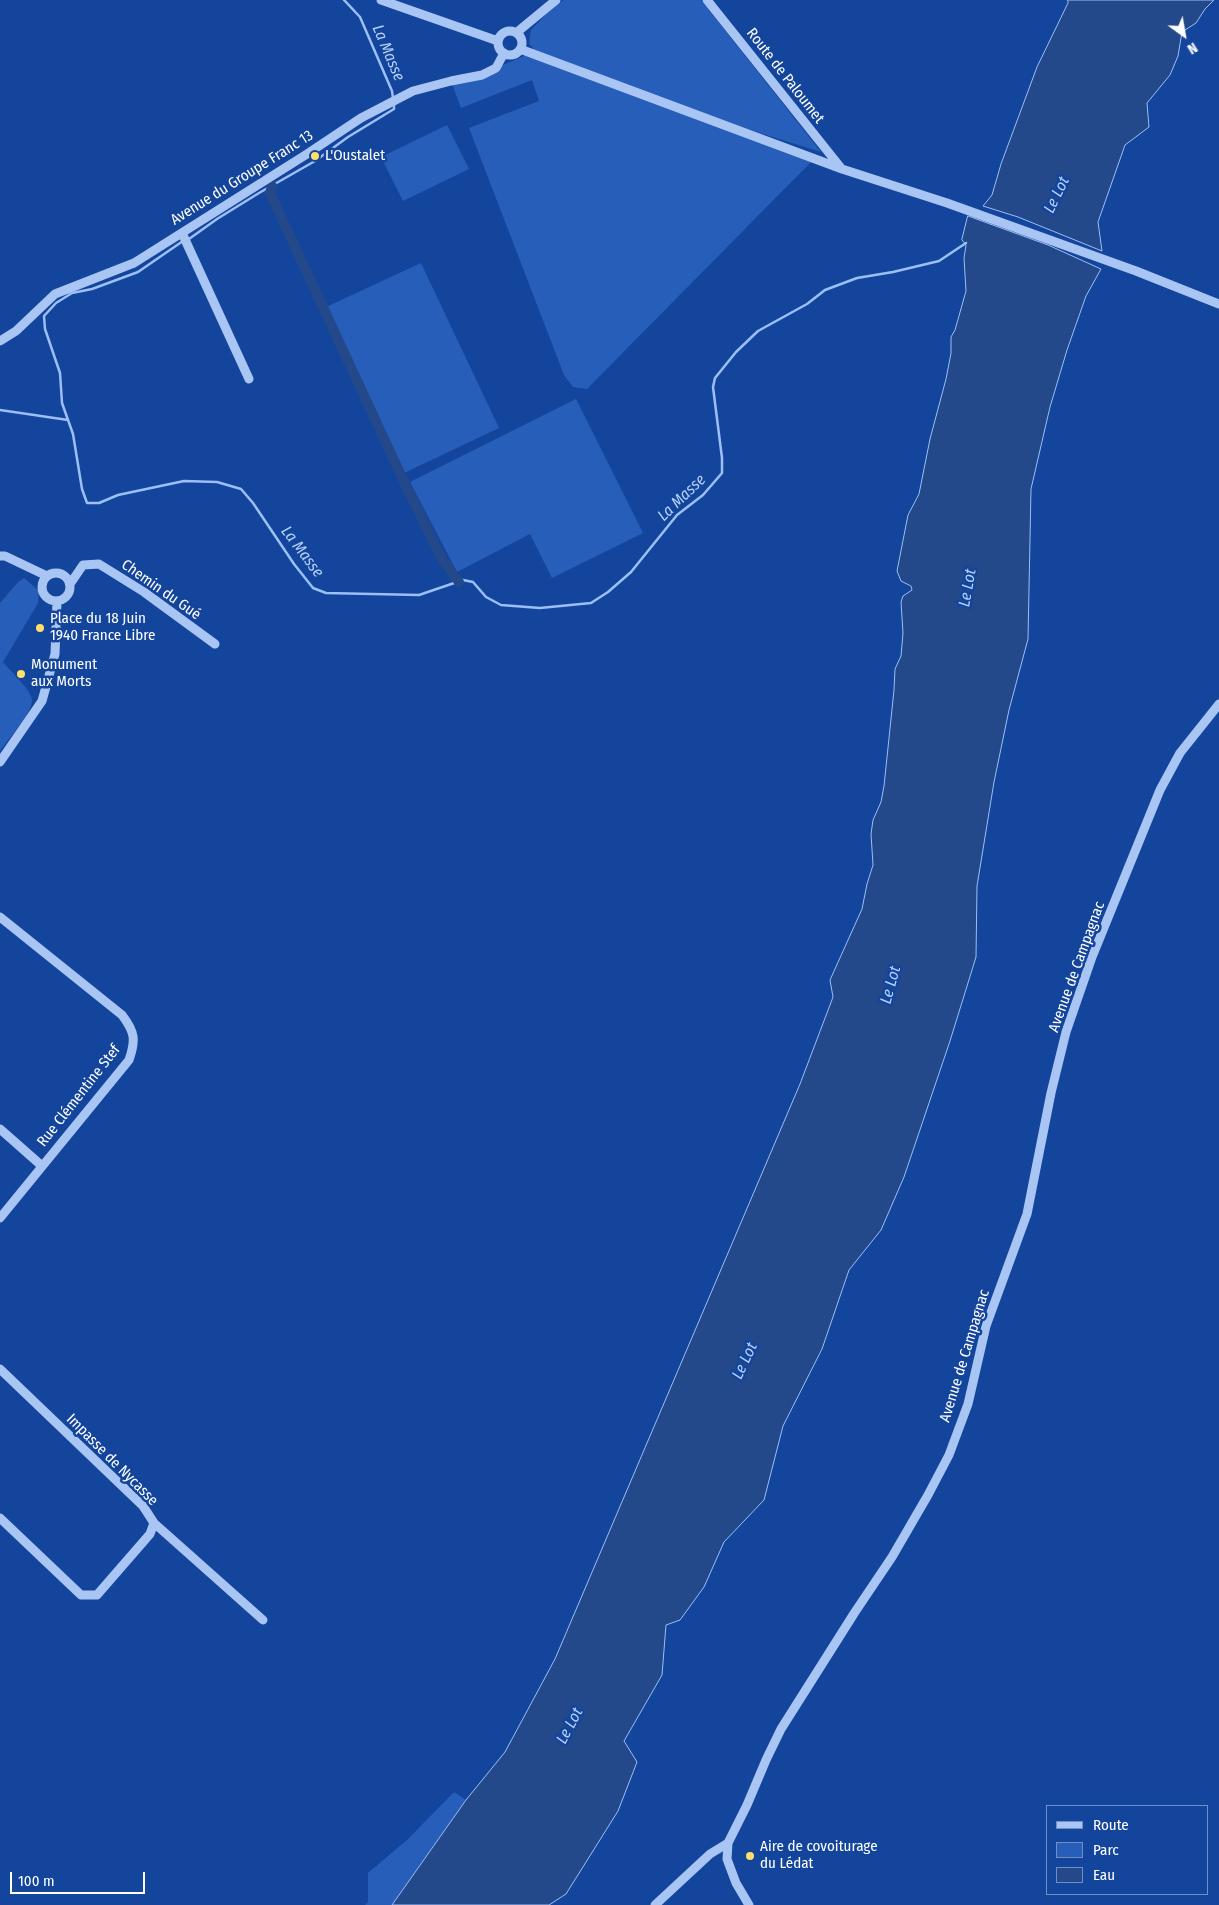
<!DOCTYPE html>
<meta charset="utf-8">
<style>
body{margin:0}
#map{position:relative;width:1219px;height:1905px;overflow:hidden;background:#14459c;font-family:"Fira Sans Condensed",sans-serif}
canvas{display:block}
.legend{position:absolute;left:1046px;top:1805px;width:162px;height:90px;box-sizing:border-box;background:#14459c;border:1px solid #728fc4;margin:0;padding:6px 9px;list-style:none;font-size:15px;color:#fff}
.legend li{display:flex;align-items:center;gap:10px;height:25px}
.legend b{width:25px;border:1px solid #728fc4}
.north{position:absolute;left:1159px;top:10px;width:50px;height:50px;-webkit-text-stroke:4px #14459c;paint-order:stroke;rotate:148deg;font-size:14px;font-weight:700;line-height:20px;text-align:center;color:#fff}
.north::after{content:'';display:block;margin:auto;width:18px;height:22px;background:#fff;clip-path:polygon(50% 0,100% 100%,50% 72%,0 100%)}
.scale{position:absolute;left:10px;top:1872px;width:135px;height:22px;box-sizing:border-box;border:2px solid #fff;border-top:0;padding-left:6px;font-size:15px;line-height:18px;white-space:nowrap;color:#fff;-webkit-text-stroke:4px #14459c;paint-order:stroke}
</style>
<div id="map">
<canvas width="1219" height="1905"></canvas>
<ul class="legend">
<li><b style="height:6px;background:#a9c5f3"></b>Route</li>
<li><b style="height:14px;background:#275eba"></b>Parc</li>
<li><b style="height:14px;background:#24498a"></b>Eau</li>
</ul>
<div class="north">N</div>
<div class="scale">100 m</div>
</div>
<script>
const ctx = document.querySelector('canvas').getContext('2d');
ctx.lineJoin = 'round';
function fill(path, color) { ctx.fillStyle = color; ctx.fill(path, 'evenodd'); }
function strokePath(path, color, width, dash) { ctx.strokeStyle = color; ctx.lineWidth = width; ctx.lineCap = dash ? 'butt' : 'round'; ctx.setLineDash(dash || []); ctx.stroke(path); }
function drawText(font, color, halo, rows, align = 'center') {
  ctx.font = font + ' "Fira Sans Condensed",sans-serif'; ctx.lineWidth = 5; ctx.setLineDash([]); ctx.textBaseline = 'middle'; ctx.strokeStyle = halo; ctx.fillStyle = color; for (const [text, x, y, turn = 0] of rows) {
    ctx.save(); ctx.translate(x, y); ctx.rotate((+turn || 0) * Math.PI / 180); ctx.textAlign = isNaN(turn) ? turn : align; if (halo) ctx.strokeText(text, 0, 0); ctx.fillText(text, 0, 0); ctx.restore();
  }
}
fill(new Path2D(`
 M564,0H701L821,152L747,129L534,50L529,43L531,30L554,6Z
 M531,53L814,159L587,389L573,387L564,375L469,128L539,101L532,80L461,108L451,81L496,68Z
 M447,125L469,169L403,201L381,157Z
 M421,263L499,428L402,474L324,308Z
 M576,399L643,533L552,578L530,534L457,572L410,482Z
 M24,578L39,591L38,603L3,662C10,671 31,689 32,700C32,714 8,739 0,751V603L18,582Z
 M454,1792L466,1800L392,1905H365L368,1902V1873L408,1839Z`), '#275eba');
const water = new Path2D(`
 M1068,0H1214L1205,9L1196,23L1182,32L1178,56L1170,75L1147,103L1149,127L1125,145L1098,222L1102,251L1018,217L983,206L992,195L1001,164L1037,67L1068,3Z
 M968,216L1048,245L1101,269L1086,296L1067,350L1050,407L1031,489L1028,639L1009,710L994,782L977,886L976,957L950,1041L904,1177L881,1230L849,1270L822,1349L783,1426L764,1500L724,1542L704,1587L680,1620L666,1625L662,1675L624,1741L637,1762L618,1811L566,1894L549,1905H392L466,1800L505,1752L555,1659L800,1084L833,997L830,980L862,909L867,884L873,865L871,834L873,820L881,802L884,786L894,690L895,669L901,656L903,633L901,602L903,596L912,590L911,586L901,581L897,571L908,515L919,494L930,439L946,379L951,353V337L955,330L966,291L964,258L966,245L962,240Z`);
fill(water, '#24498a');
strokePath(water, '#9bbff6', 1);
strokePath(new Path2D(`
 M344,0L360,17L392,91L393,98
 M189,239L217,219L259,193L315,161L348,137L394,109V103
 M183,241L138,272L92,289L72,293L56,303L44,316L45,329L60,373L62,403L73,434L82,489L87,503H99L118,495L184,481L217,482L241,489L253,503L294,564L313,588L326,593L419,595L463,580L473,582L486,597L501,605L540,608L591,603L608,592L631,572L677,515L703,495L722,473V458L713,387L715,378L736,352L758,331L807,304L825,290L857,278L893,272L939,261L966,243
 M0,410L68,420`), '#9bbff6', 2.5);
strokePath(new Path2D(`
 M272,186L270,193L406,486L442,559L459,582`), '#24498a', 10);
strokePath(new Path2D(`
 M381,0L498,41
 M707,0L841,168
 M498 43a12 12 0 1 1 24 0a12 12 0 1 1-24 0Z
 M516,33L556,0
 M520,49L842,169L947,203L1136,271L1219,304
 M182,233L249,379
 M0,341L16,331L55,294L134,263L307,154L361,118L413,91L451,81L482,75L496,68L504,53
 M0,556H5L47,576
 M42 587a14 14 0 1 1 28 0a14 14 0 1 1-28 0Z
 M70,584L83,565L99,564L144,592L215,644
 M0,762L42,701L55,654L57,601
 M0,917L122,1015C135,1032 136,1040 129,1060L0,1218
 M0,1129L42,1166
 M0,1369L143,1506L154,1523L150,1534L97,1595H81L0,1518
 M154,1523L263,1620
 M655,1905L710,1854L728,1843
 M749,1905L736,1883L727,1859L728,1843L747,1805L766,1760L781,1729L855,1612L892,1557L928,1495L949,1455L968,1404L986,1326L1027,1214L1051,1093L1066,1032L1092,957L1160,790L1180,753L1219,704`), '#a9c5f3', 9);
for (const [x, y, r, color] of [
 [315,156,5,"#ffdf6c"],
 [40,628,5,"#ffdf6c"],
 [21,674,5,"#ffdf6c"],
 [750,1856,5,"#ffdf6c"]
]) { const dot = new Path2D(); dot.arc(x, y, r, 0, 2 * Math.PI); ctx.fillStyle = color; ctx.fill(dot); strokePath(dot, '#14459c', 2); }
drawText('15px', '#fff', '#14459c', [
 ["Route de Paloumet",785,76,52],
 ["Avenue du Groupe Franc 13",242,178,-32],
 ["Chemin du Gué",161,590,35],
 ["Avenue de Campagnac",1077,967,-70],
 ["Rue Clémentine Stef",79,1096,-52],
 ["Avenue de Campagnac",965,1356,-73],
 ["Impasse de Nycasse",112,1460,45]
]);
drawText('15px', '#fff', '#14459c', [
 ["L'Oustalet",325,156],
 ["Place du 18 Juin",50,619],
 ["1940 France Libre",50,636],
 ["Monument",31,665],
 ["aux Morts",31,682],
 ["Aire de covoiturage",760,1847],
 ["du Lédat",760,1864]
], 'left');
drawText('italic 16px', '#b6d0fa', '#14459c', [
 ["La Masse",388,53,67],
 ["Le Lot",1057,195,-64],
 ["La Masse",682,498,-44],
 ["La Masse",302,552,53],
 ["Le Lot",968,588,-80],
 ["Le Lot",891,985,-75],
 ["Le Lot",745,1361,-65],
 ["Le Lot",570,1726,-62]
]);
</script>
